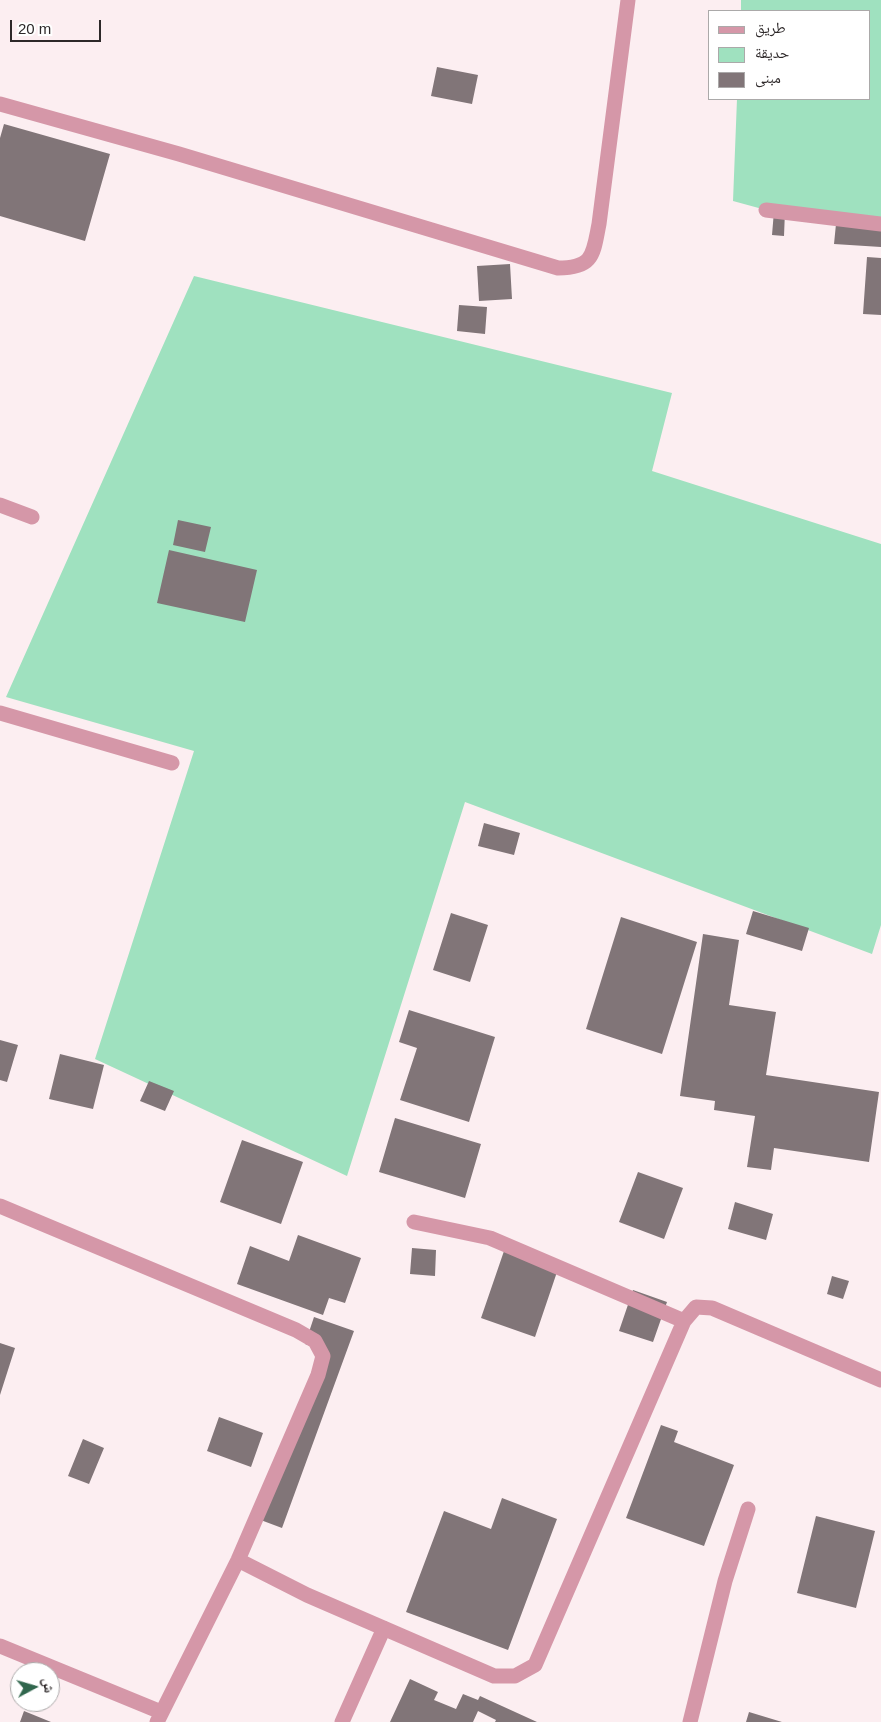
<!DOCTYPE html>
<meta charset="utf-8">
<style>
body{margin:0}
#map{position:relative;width:881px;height:1722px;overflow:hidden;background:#fceef1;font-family:Arial,"Noto Naskh Arabic",sans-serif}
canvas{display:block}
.legend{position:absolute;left:708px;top:10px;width:162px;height:90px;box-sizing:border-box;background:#fff;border:1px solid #aba9a9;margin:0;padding:6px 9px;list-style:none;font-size:15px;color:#2d2829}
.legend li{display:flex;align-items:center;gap:10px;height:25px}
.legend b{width:25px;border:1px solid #aba9a9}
.north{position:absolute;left:10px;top:1662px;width:50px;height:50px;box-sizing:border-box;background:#fff;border:1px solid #aba9a9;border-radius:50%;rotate:84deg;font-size:14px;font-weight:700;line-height:20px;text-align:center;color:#2d2829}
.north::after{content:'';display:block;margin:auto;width:18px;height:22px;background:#30664d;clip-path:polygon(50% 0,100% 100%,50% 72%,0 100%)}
.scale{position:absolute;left:10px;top:20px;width:91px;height:22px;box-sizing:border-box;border:2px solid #2d2829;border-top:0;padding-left:6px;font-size:15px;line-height:18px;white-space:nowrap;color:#2d2829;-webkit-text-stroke:4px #fff;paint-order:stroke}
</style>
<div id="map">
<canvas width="881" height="1722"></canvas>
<ul class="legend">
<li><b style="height:6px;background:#d597a8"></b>طريق</li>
<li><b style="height:14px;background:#9fe1bf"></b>حديقة</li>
<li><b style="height:14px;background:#817578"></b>مبنى</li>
</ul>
<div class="north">ش</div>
<div class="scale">20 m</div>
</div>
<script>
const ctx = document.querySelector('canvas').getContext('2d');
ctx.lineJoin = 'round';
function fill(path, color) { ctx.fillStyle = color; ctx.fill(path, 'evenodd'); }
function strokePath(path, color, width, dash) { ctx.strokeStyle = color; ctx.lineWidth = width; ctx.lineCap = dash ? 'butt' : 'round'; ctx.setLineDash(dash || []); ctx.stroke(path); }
fill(new Path2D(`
 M741,0H881V224L766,210L733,201L737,99H870V11H741Z
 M194,276L672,393L652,471L881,544V925L872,954L465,802L347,1176L95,1059L194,751L6,697Z`), '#9fe1bf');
fill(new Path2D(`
 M437,67L478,75L472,104L431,96Z
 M4,124L110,154L85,241L0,216V138Z
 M774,211H785L784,236L772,235Z
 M836,224L881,227V247L834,244Z
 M867,257L881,258V315L863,314Z
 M510,264L512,299L479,301L477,266Z
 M459,305L487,307L485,334L457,331Z
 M178,520L211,527L205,552L173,545Z
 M169,550L257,570L245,622L157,603Z
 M484,823L520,833L514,855L478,846Z
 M753,911L809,928L802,951L746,934Z
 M451,913L488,925L470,982L433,970Z
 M621,917L697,942L662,1054L586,1029Z
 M703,934L739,940L729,1005L776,1012L766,1075L879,1092L869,1162L774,1148L771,1170L747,1167L755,1116L714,1110L715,1101L680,1096Z
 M409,1010L495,1037L469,1122L400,1100L417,1048L399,1042Z
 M0,1040L18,1045L7,1082L0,1080Z
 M60,1054L104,1065L93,1109L49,1099Z
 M149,1081L174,1091L165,1111L140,1101Z
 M395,1118L481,1144L465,1198L379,1172Z
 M242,1140L303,1162L281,1224L220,1202Z
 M638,1172L683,1188L664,1239L619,1222Z
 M735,1202L773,1214L766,1240L728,1229Z
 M298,1235L361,1258L345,1303L329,1298L323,1315L237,1284L250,1246L289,1261Z
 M412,1248L436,1250L435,1276L410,1274Z
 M504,1251L558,1269L535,1337L481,1318Z
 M832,1276L849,1281L843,1299L827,1294Z
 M633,1290L667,1302L653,1342L619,1331Z
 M314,1317L354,1331L282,1528L258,1519L320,1349L305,1344Z
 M0,1343L15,1348L0,1395Z
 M219,1417L263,1433L251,1467L207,1451Z
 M661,1425L678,1431L674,1442L734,1465L704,1546L626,1518Z
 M83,1439L104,1448L89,1484L68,1476Z
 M502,1498L557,1519L508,1650L406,1612L444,1511L491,1529Z
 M816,1516L875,1531L856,1608L797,1593Z
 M410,1679L438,1692L434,1700L456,1709L463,1694L478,1700L480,1696L537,1722H495L496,1720L478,1711L473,1722H390Z
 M24,1711L51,1722H20Z
 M749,1712L782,1722H746Z`), '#817578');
strokePath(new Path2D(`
 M0,104L179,154L558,268C594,268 593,254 599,224L628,0
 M766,210L881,224
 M0,505L32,517
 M0,713L172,763
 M0,1206L296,1330L315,1341L323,1356L318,1375L238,1560L157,1722
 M414,1222L490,1238L684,1321
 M238,1560L307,1595L494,1676H515L535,1665L684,1321L696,1307L712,1308L881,1380
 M0,1646L161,1712
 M342,1722L384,1628
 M690,1722L725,1581L748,1509`), '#d597a8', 15);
</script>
